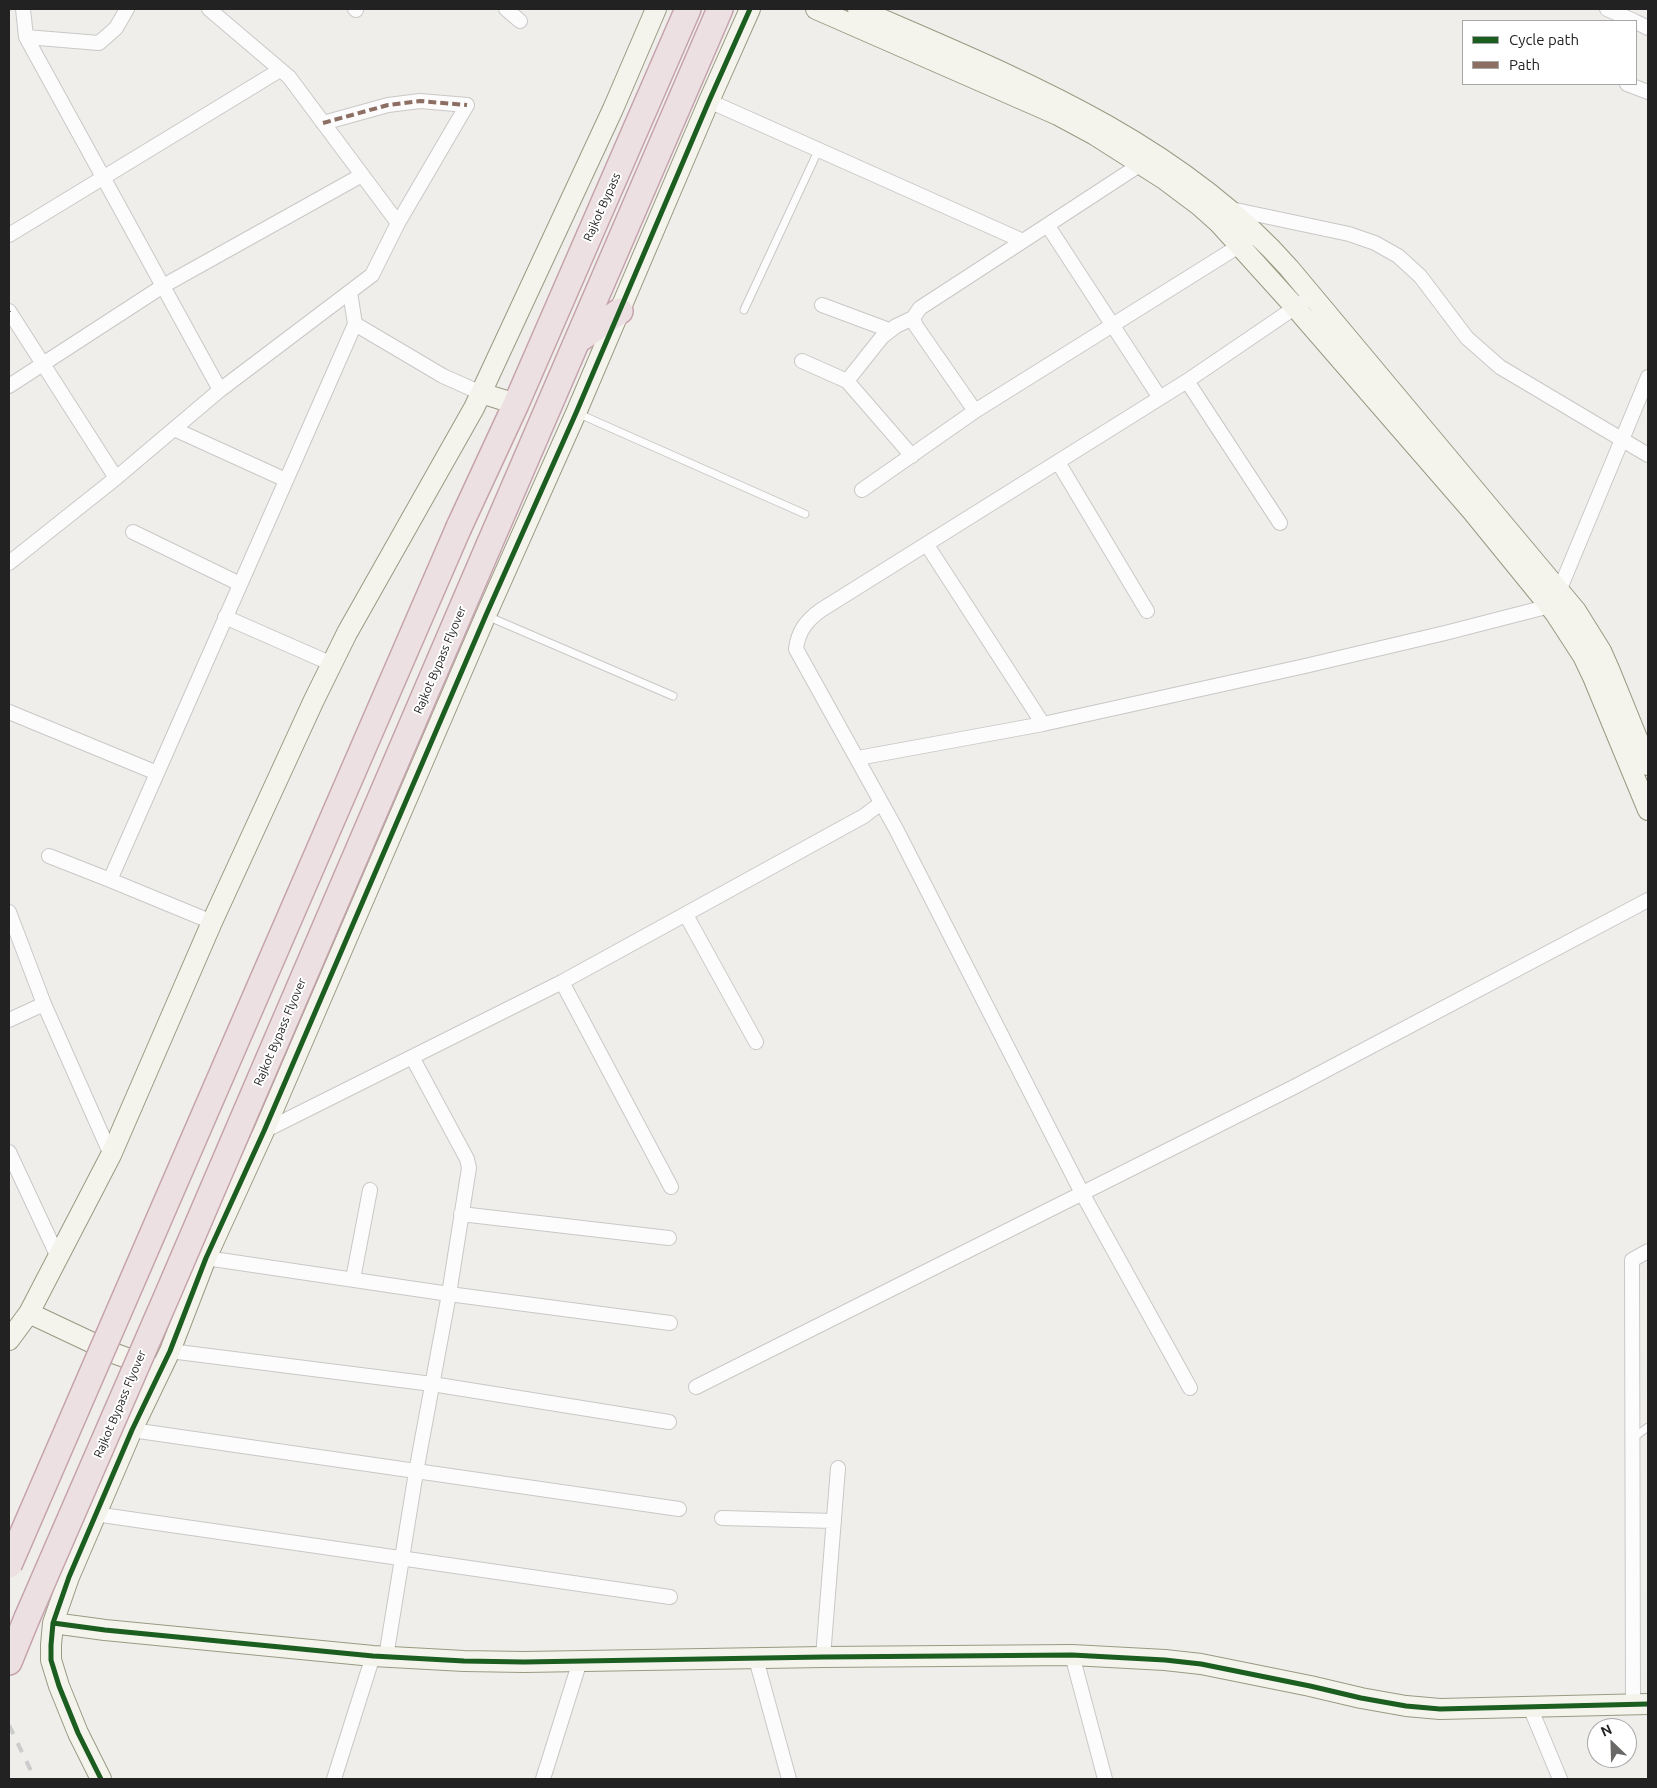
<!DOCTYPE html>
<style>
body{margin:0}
#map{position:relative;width:1657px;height:1788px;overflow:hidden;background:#f0eeeb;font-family:Ubuntu,sans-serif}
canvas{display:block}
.frame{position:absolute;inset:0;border:10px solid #222;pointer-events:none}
.legend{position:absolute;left:1462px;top:20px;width:175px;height:65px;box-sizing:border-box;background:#fff;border:1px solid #a7a7a7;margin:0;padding:6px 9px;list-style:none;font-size:15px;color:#222}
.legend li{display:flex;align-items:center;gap:10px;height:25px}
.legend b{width:25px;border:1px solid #a7a7a7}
.north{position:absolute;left:1587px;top:1718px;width:50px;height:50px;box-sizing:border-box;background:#fff;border:1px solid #a7a7a7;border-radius:50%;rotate:336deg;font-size:14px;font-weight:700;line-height:20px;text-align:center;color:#222}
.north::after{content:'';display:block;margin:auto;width:18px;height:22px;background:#6a6968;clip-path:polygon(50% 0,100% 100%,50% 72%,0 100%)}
</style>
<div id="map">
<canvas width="1657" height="1788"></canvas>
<div class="frame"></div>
<ul class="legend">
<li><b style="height:6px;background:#1b5e20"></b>Cycle path</li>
<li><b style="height:6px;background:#8d6e63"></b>Path</li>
</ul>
<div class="north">N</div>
</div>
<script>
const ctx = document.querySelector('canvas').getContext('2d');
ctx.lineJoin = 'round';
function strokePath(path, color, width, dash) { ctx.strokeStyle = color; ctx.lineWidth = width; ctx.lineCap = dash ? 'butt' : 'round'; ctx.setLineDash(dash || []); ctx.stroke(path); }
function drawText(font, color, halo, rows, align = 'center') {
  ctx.font = font + ' Ubuntu,sans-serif'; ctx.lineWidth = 4; ctx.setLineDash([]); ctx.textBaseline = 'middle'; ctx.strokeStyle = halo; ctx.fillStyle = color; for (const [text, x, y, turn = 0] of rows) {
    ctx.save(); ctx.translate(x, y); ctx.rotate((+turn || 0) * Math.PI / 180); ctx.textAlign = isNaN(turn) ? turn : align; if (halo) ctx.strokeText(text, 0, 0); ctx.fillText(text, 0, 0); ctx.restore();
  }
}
const lane = new Path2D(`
 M744,310L818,151
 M577,413L805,514
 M487,616L673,696
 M1633,1438L1648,1427`);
const street = new Path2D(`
 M23,9L26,37L220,390
 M209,9L289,77L398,223
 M355,9L356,10
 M506,9L520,21
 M1607,9L1634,21
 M1636,22L1648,28
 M26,37L99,43L116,28L127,9
 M1627,84L1648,92
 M709,101L1023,241L1141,164
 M1231,209L1349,234L1375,243L1398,256L1420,276L1467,338L1500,367L1648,455
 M1048,226L1160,398
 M9,235L280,70
 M822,305L889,330
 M9,311L116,478
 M355,324L443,376L481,393
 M802,361L847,381L912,456
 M847,381L882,337L896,326L913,318
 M1187,381L1280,523
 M9,386L163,286L362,175
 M975,411L916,326L913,318L920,308L1023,241
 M174,429L286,480
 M1058,462L1147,611
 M862,490L975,411L1247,241
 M133,532L240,584
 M927,545L1043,724
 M9,563L116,478L220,390L372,275L398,223L467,105L420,101L388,105L323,123
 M1559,591L1648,377
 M225,617L332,664
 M9,712L157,773
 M858,758L1043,724L1305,666L1445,633L1550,606
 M49,856L110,880L212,922
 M110,880L355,324L350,292
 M9,912L44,1004L111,1155
 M686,915L756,1042
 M562,982L671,1187
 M9,1020L44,1004
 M264,1131L562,982L864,816L881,803
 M9,1152L58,1257
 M461,1214L669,1238
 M206,1258L449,1294L670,1323
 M353,1279L370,1190
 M170,1351L432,1384L669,1422
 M696,1387L1294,1087L1648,900
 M1190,1388L1082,1193L896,829L796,649C798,631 807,620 821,610L1187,381L1312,296
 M132,1430L679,1509
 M95,1514L670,1597
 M722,1518L834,1521
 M1072,1655L1105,1779
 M386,1657L416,1472L449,1294L469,1168L467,1159L412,1057
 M823,1657L838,1468
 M756,1659L789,1779
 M1633,1704L1632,1260L1648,1251
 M1530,1707L1560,1779
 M334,1779L373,1656
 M543,1779L580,1661`);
const secondary = new Path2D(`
 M816,9L1058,115L1095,135L1164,179L1200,206L1219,223L1295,307L1472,511L1555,613L1583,656L1593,677L1648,810
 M858,9C1012,76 1175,139 1289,268L1576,611L1601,651L1609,669L1648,765
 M481,393L516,404
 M29,1313L116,1354L151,1367
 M9,1340L29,1313L111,1155L212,922L314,700L347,633L474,408L613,109L656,9
 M53,1623L105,1630L373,1656L464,1661L524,1662L823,1657L1072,1655L1165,1660L1201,1664L1310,1686L1361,1698L1406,1706L1440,1709L1648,1704
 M101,1779L78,1733L59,1686L51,1660V1645L53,1623L69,1577L132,1430L170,1351L206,1258L264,1131L486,615L576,413L709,101L750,9`);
const highway = new Path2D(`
 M577,341L620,311
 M459,527L516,404L688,9
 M489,545L720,9
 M9,1662L27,1618`);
strokePath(lane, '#c9c8c7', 9);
strokePath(street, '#c9c8c7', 16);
strokePath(secondary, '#999a82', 22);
strokePath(highway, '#c5a2ac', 28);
strokePath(lane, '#fdfcfc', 7);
strokePath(street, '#fdfcfc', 14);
strokePath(secondary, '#f4f4ed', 20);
strokePath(highway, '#ece0e2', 25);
strokePath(new Path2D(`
 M9,1725L35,1779`), '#ccc', 4, [10, 10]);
const highwayBridge = new Path2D(`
 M9,1565L459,527
 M27,1618L166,1298L489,545`);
strokePath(highwayBridge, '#c5a2ac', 28, []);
strokePath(highwayBridge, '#ece0e2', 25);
strokePath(new Path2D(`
 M323,123L388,105L420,101L467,105
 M9,311V312`), '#8d6e63', 4, [8, 4]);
strokePath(new Path2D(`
 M53,1623L105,1630L373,1656L464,1661L524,1662L823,1657L1072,1655L1165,1660L1201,1664L1310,1686L1361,1698L1406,1706L1440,1709L1648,1704
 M101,1779L78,1733L59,1686L51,1660V1645L53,1623L69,1577L132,1430L170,1351L206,1258L264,1131L486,615L576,413L709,101L750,9`), '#1b5e20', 5);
drawText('12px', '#222', '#fff', [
 ["Rajkot Bypass",602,207,-66],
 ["Rajkot Bypass Flyover",440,660,-67],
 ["Rajkot Bypass Flyover",280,1032,-67],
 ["Rajkot Bypass Flyover",120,1404,-67]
]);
</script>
